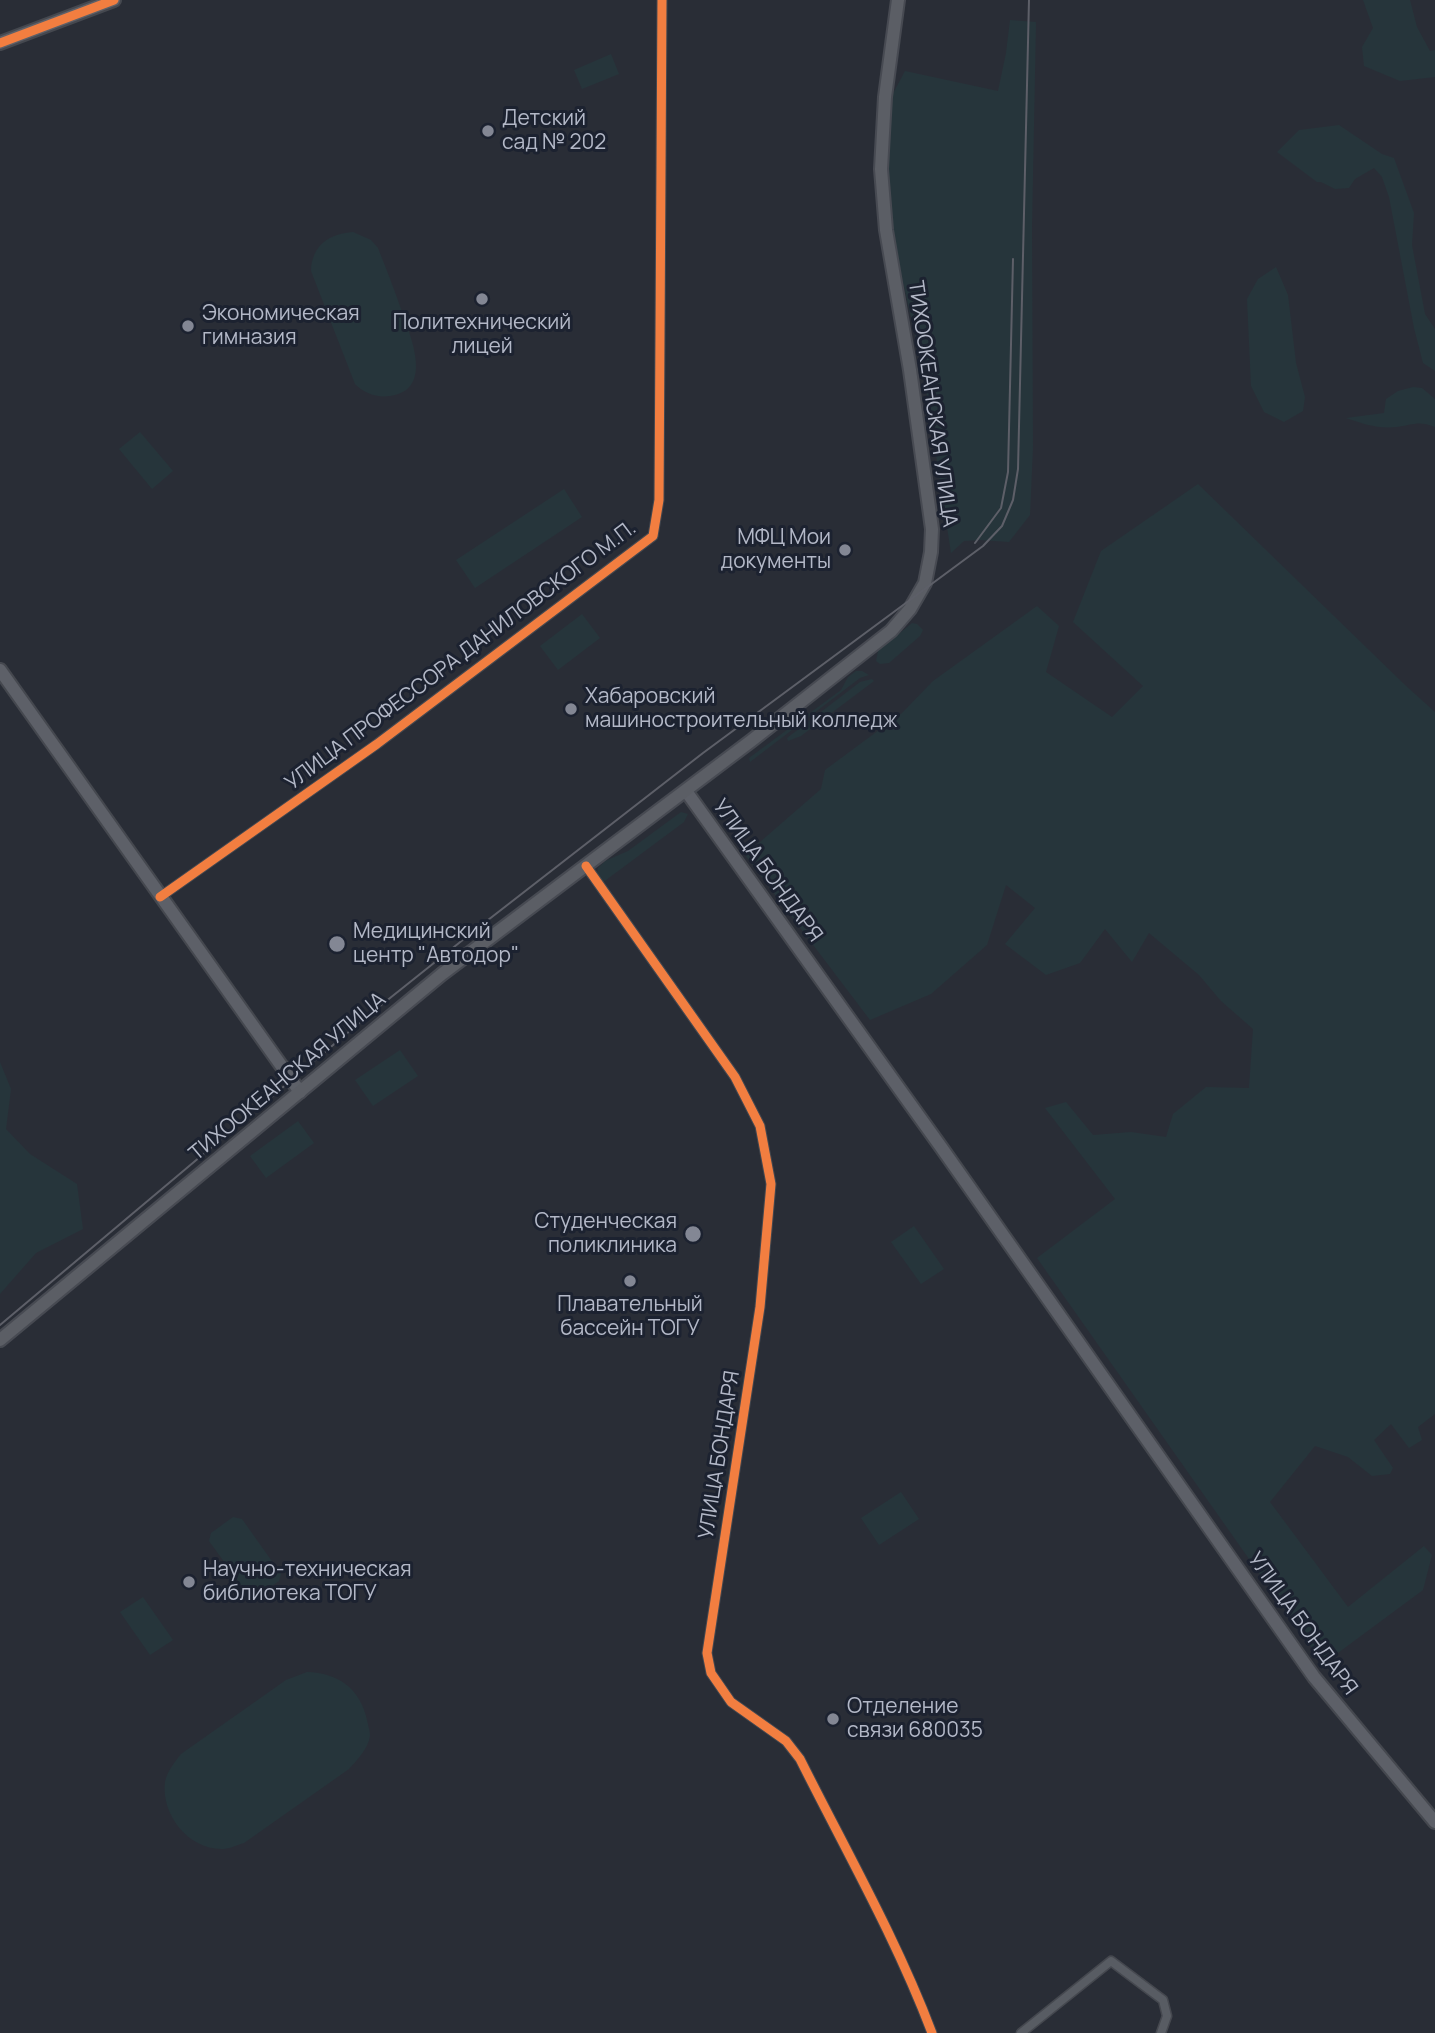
<!DOCTYPE html>
<meta charset="utf-8">
<style>
body{margin:0}
canvas{display:block;background:#292d36}
</style>
<canvas width="1435" height="2033"></canvas>
<script>
const ctx = document.querySelector('canvas').getContext('2d');
ctx.lineJoin = 'round';
function fill(path, color) { ctx.fillStyle = color; ctx.fill(path, 'evenodd'); }
function strokePath(path, color, width, dash) { ctx.strokeStyle = color; ctx.lineWidth = width; ctx.lineCap = dash ? 'butt' : 'round'; ctx.setLineDash(dash || []); ctx.stroke(path); }
function drawText(font, color, halo, rows, align = 'center') {
  ctx.font = font + ' Manrope,sans-serif'; ctx.lineWidth = 6; ctx.setLineDash([]); ctx.textBaseline = 'middle'; ctx.strokeStyle = halo; ctx.fillStyle = color; for (const [text, x, y, turn = 0] of rows) {
    ctx.save(); ctx.translate(x, y); ctx.rotate((+turn || 0) * Math.PI / 180); ctx.textAlign = isNaN(turn) ? turn : align; if (halo) ctx.strokeText(text, 0, 0); ctx.fillText(text, 0, 0); ctx.restore();
  }
}
fill(new Path2D(`
 M1363,0H1410L1417,27L1430,51L1435,50V77L1400,81L1364,66L1362,47L1373,28Z
 M1010,20L1036,22L1032,227L1033,448L1030,515L1009,542L980,540L964,541L951,553L923,370L894,243L888,188L887,138L890,99L905,71L998,91L1006,53Z
 M611,54L619,74L582,89L574,70Z
 M1339,125L1382,154L1394,158L1414,213L1412,245L1425,314L1435,329V371L1423,363L1414,328L1389,197L1382,177L1374,168L1355,179L1349,188L1335,189L1321,182H1317L1277,152L1299,130Z
 M353,232L371,240L378,248C386,268 394,289 401,309C410,335 435,390 390,396C376,398 364,393 355,384L311,271C312,245 329,234 353,232Z
 M1276,267L1288,295L1296,363L1305,397L1303,411L1284,422L1264,412L1251,386L1247,299L1258,279Z
 M1413,387L1422,388L1435,399V427C1419,420 1412,425 1396,427C1379,429 1363,424 1346,418L1384,413L1386,399L1398,391Z
 M140,432L173,471L152,489L119,449Z
 M1198,484L1405,685L1435,712V1414L1418,1427L1422,1440L1409,1448L1391,1424L1374,1440L1393,1468L1390,1474L1372,1476L1348,1457L1315,1446L1270,1502L1348,1607L1424,1546L1432,1555L1423,1590L1323,1664L1037,1258L1115,1199L1045,1108L1066,1102L1093,1135L1131,1132L1166,1137L1173,1114L1206,1087L1249,1088L1253,1029L1221,1001L1199,975L1149,933L1132,962L1105,929L1080,963L1046,975L1005,944L1035,908L1006,885L987,945L931,994L870,1020L745,855L821,789L825,770L902,713L933,681L1037,606L1059,626L1046,672L1112,717L1143,686L1073,622L1101,551Z
 M564,489L582,517L475,588L456,560Z
 M582,614L600,638L558,670L540,646Z
 M912,623L917,624L923,630L920,636L889,663L880,664L876,661L878,651Z
 M856,671H862L869,675L860,678L750,762L749,758L841,690L848,677Z
 M872,679L874,681L801,736L788,741L787,738L860,682Z
 M681,812L688,814L684,822L602,883L597,874L598,868L605,861L628,851Z
 M400,1050L418,1076L373,1106L355,1080Z
 M0,1062L11,1089L6,1129L30,1154L77,1184L83,1229L36,1253L0,1294Z
 M298,1121L314,1143L266,1178L250,1156Z
 M914,1226L944,1269L921,1284L891,1242Z
 M901,1492L919,1519L879,1545L861,1518Z
 M233,1517L242,1519L281,1574L279,1581L256,1597L249,1596L209,1541L211,1533Z
 M143,1597L173,1640L150,1655L120,1612Z
 M307,1672C338,1673 360,1688 367,1720C368,1725 370,1731 370,1736C368,1749 357,1760 349,1769L244,1843C237,1845 229,1849 223,1849C189,1850 161,1815 165,1782C167,1771 175,1762 181,1754L286,1680Z`), '#26353b');
const street = new Path2D(`
 M586,866L735,1077L760,1126L771,1184L760,1307L707,1653L711,1673L731,1702L786,1741L800,1759C845,1849 896,1938 932,2033
 M160,897L377,744L653,536L659,500L662,0
 M1021,2033L1111,1961L1163,2000L1167,2016L1161,2033`);
const secondary = new Path2D(`
 M0,43L114,0
 M0,670L300,1092
 M686,791L941,1147L1314,1677L1435,1822`);
const primary = new Path2D(`
 M0,1340L442,974L751,741L891,631L910,609L925,583L931,552L932,529L910,370L886,230L881,169L885,97L898,0`);
strokePath(street, '#45484f', 11);
strokePath(secondary, '#45484f', 16);
strokePath(primary, '#474a52', 16);
strokePath(street, '#585c63', 8);
strokePath(secondary, '#5d6068', 12);
strokePath(primary, '#5b5e65', 12);
strokePath(new Path2D(`
 M975,543L1001,508L1008,472L1013,259
 M0,1325L370,1014L479,927L703,753L983,546L1002,526L1013,500L1018,469L1029,0`), '#5d5f68', 2);
strokePath(new Path2D(`
 M0,43L114,0
 M586,866L735,1077L760,1126L771,1184L760,1307L707,1653L711,1673L731,1702L786,1741L800,1759C845,1849 896,1938 932,2033
 M160,897L377,744L653,536L659,500L662,0`), '#f27e40', 9);
for (const [x, y, r, color] of [
 [488,131,7,"#838794"],
 [482,299,7,"#838794"],
 [188,326,7,"#838794"],
 [845,550,7,"#838794"],
 [571,709,7,"#838794"],
 [337,944,9,"#838794"],
 [693,1234,9,"#838794"],
 [630,1281,7,"#838794"],
 [189,1582,7,"#838794"],
 [833,1719,7,"#838794"]
]) { const dot = new Path2D(); dot.arc(x, y, r, 0, 2 * Math.PI); ctx.fillStyle = color; ctx.fill(dot); strokePath(dot, '#1c2230', 2.5); }
drawText('21px', '#b3b8c7', '#1c2230', [
 ["Детский",502,119],
 ["сад № 202",502,143],
 ["Экономическая",202,314],
 ["гимназия",202,338],
 ["Политехнический",482,323,"center"],
 ["лицей",482,347,"center"],
 ["МФЦ Мои",831,538,"right"],
 ["документы",831,562,"right"],
 ["Хабаровский",585,697],
 ["машиностроительный колледж",585,721],
 ["Медицинский",353,932],
 ["центр \"Автодор\"",353,956],
 ["Студенческая",677,1222,"right"],
 ["поликлиника",677,1246,"right"],
 ["Плавательный",630,1305,"center"],
 ["бассейн ТОГУ",630,1329,"center"],
 ["Научно-техническая",203,1570],
 ["библиотека ТОГУ",203,1594],
 ["Отделение",847,1707],
 ["связи 680035",847,1731]
], 'left');
drawText('21px', '#b3b8c7', '#1c2230', [
 ["ТИХООКЕАНСКАЯ УЛИЦА",932,404,82],
 ["УЛИЦА ПРОФЕССОРА ДАНИЛОВСКОГО М.П.",461,656,-37],
 ["УЛИЦА БОНДАРЯ",767,871,54],
 ["ТИХООКЕАНСКАЯ УЛИЦА",288,1077,-40],
 ["УЛИЦА БОНДАРЯ",720,1455,-81],
 ["УЛИЦА БОНДАРЯ",1302,1624,54]
]);
</script>
